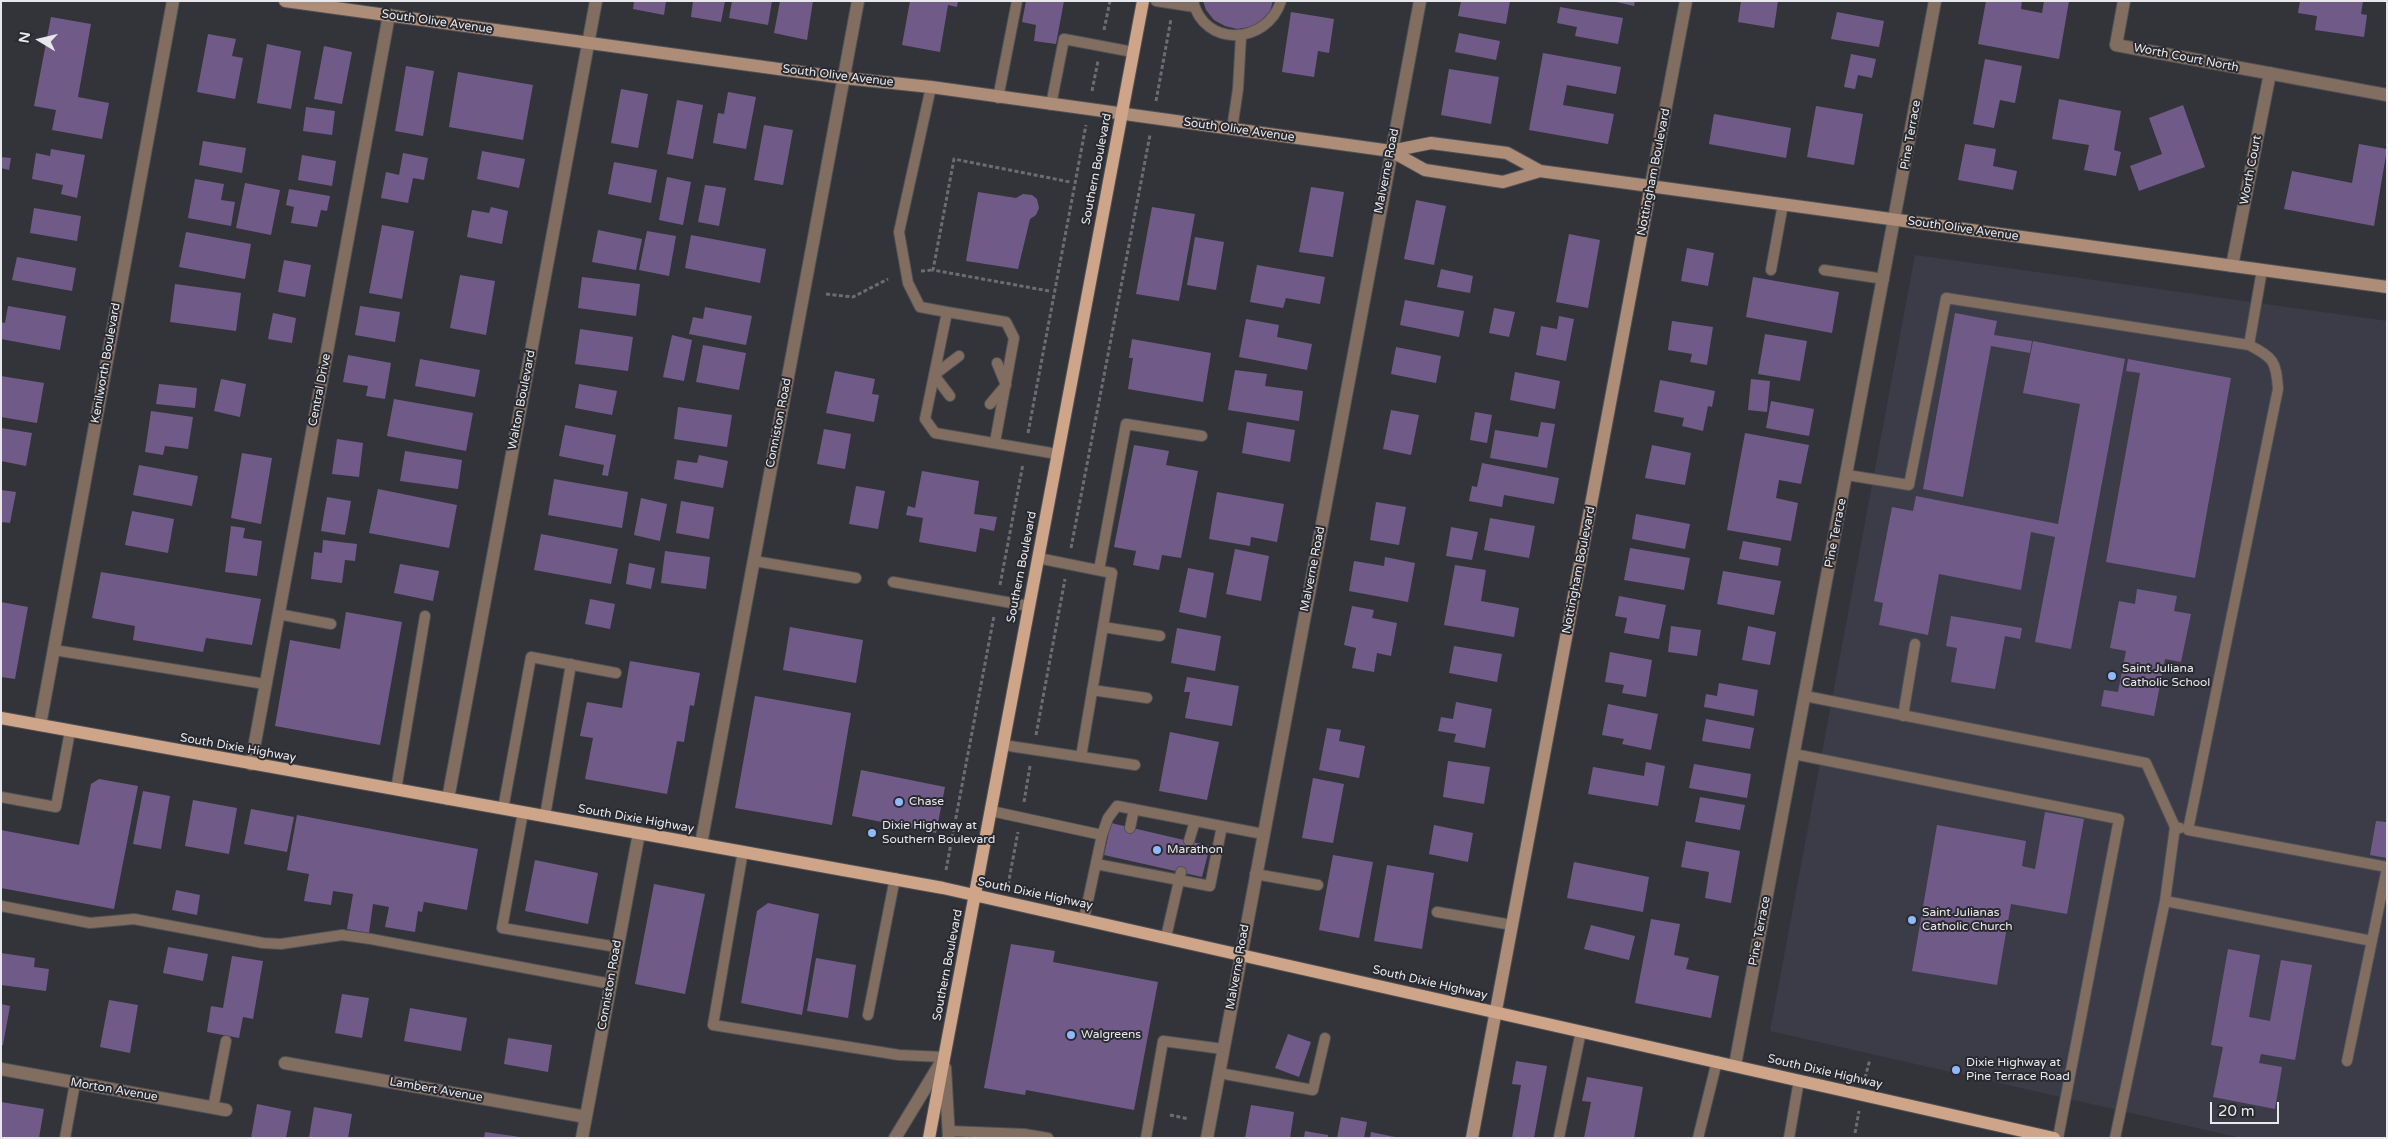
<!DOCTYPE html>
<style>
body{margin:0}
#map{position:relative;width:2388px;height:1139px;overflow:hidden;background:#33343a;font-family:"Varela Round",sans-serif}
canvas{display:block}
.frame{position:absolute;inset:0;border:2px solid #e8e8ec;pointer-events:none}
.north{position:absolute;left:15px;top:15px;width:50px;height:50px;-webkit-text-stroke:4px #292a30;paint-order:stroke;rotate:279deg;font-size:14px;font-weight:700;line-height:20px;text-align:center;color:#e8e8ec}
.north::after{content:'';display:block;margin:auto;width:18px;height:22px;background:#e8e8ec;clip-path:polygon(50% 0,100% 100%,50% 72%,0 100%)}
.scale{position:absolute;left:2210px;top:1102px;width:69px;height:22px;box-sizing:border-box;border:2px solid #e8e8ec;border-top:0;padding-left:6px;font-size:15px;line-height:18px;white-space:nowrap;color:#e8e8ec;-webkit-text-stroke:4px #292a30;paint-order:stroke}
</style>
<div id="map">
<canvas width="2388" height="1139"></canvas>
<div class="frame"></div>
<div class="north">N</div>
<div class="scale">20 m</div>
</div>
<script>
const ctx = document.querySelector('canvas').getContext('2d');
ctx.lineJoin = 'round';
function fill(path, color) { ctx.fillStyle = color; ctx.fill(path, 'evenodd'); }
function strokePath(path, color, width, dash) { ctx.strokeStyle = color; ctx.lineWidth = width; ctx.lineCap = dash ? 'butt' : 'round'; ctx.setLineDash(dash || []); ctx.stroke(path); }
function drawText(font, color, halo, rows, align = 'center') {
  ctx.font = font + ' "Varela Round",sans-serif'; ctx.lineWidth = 4; ctx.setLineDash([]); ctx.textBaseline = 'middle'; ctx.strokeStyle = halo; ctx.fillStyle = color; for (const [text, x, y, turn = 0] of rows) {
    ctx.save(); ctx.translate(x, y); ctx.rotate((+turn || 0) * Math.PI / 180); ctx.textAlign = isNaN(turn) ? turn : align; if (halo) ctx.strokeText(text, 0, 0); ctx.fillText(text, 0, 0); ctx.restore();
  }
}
fill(new Path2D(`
 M1915,255L2387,321L2386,1138H2241L1770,1031Z`), '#3b3c48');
fill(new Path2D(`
 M634,1H666L664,15L633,9Z
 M693,1H725L721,22L691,17Z
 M732,1H772L768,25L729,18Z
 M780,1H813L807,40L774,33Z
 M910,1H958L957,7L948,5L940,52L902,45Z
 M1026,1H1064L1056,44L1034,41L1036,25L1022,22Z
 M1203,1H1273L1270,11L1261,21L1250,27L1237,29L1225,26L1214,20L1206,10Z
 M1461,1H1510L1506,24L1458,16Z
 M1612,1H1635L1634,6Z
 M1741,1H1778L1774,28L1738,22Z
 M1986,1H2022L2021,9L2042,13L2044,1H2069L2059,59L1978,44Z
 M2300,1H2363L2361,14L2367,15L2364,37L2315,30L2317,16L2298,13Z
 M1560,7L1623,18L1618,44L1575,36L1577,27L1557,23Z
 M1291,12L1334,19L1329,53L1318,51L1314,77L1282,72Z
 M1837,12L1884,21L1879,47L1831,39Z
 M51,17L91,24L78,97L109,103L102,139L52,130L56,110L34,106Z
 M1459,33L1500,41L1496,60L1455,52Z
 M208,34L236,39L232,56L243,58L235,99L197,92Z
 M267,44L301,51L291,109L257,103Z
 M324,46L352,52L342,104L314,99Z
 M1543,53L1621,67L1616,94L1567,85L1563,105L1614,114L1608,144L1529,130Z
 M1851,54L1876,59L1872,78L1858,75L1855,89L1844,87Z
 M1985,59L2022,66L2015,103L2000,100L1994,128L1973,124Z
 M406,66L434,71L423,136L395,131Z
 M1449,69L1499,77L1491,124L1441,115Z
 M458,72L533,85L523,140L449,127Z
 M621,89L648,94L638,148L611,143Z
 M728,92L756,97L746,149L713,143L718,113L724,114Z
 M2059,99L2121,111L2114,150L2121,152L2116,176L2084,170L2089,145L2052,139Z
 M677,100L703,105L693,159L667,154Z
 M2183,105L2205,167L2139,191L2130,166L2162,154L2149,118Z
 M1816,106L1863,114L1854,165L1807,157Z
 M306,107L335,111L332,135L303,131Z
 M1714,114L1791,128L1786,158L1709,144Z
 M764,125L793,130L783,185L754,180Z
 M203,141L246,148L242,173L199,165Z
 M1965,144L1996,149L1993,166L2017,171L2013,190L1958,180Z
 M2359,144L2387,149L2374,226L2284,209L2292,171L2352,183Z
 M51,149L85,155L77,198L61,194L63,185L32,179L36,153L50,156Z
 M482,151L525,159L519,188L477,179Z
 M403,153L428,158L424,180L413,178L408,203L381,198L386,172L399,175Z
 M302,155L336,161L332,186L298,180Z
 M1,157L11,158L9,170L1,168Z
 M614,162L657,170L651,203L608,194Z
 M667,177L691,182L683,225L659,220Z
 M195,179L224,184L221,200L235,202L231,226L188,218Z
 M245,183L280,190L271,235L236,228Z
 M705,185L726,188L719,226L698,222Z
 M1311,187L1344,192L1333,257L1299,252Z
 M289,189L330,196L327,211L321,210L317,227L291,223L294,207L286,205Z
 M978,192L1016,198L1023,194L1032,195L1037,199L1039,208L1036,215L1030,219L1018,269L966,261Z
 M1416,200L1446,206L1434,265L1404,259Z
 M491,207L508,211L502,244L467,237L472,210L489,213Z
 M1152,207L1195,214L1179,301L1136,294Z
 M34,208L81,216L77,241L30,233Z
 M382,225L414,231L402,299L369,293Z
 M598,230L642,239L636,270L592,262Z
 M647,231L676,236L669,276L639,270Z
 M186,232L251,244L245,279L179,267Z
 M1569,234L1600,240L1588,308L1556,302Z
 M691,235L766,249L760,283L685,268Z
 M1195,237L1224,242L1216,290L1187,285Z
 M1687,248L1714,253L1708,286L1681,281Z
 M17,257L76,268L72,291L12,280Z
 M284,260L311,265L305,297L278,292Z
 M1257,265L1325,277L1320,304L1286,298L1283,308L1250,302Z
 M1441,269L1473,276L1470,293L1437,287Z
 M460,275L495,281L486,335L450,328Z
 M582,277L640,284L636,316L578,308Z
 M1753,277L1839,292L1832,333L1746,317Z
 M175,284L241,293L236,331L170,322Z
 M1405,300L1464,311L1459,337L1400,325Z
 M8,306L66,316L60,350L1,339V322L5,323Z
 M360,306L400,312L395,342L355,335Z
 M705,307L752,316L746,345L689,334L693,317L703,319Z
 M1494,308L1515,312L1509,337L1489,333Z
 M273,313L296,318L292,343L268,339Z
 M1955,313L1997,321L1994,335L2032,341L2030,353L1991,346L1963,497L1923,489Z
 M1559,316L1574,319L1566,361L1536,355L1541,326L1557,329Z
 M1246,319L1279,325L1277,337L1312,344L1307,370L1239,357Z
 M1672,321L1713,327L1707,365L1690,362L1692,354L1668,350Z
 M580,329L633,337L628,371L575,364Z
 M1765,334L1807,341L1800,381L1758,374Z
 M672,335L692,340L684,381L663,377Z
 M1132,339L1211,353L1203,402L1128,389L1133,358H1129Z
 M2033,341L2125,359L2071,649L2035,642L2055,537L2031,532L2021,590L1939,574L1928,635L1879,625L1883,603L1874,601L1892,507L1913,511L1916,496L2058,524L2080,404L2023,393Z
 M703,345L746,353L739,390L696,382Z
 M1396,347L1441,356L1436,383L1391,374Z
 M348,355L391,363L385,399L366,396L368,386L343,382Z
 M420,359L480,370L475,397L415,386Z
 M2128,359L2231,378L2195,578L2106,562L2140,373L2126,371Z
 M1235,370L1267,374L1265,386L1303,391L1299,421L1228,410Z
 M835,371L875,379L872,394L879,395L874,422L826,413Z
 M1515,372L1560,381L1555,409L1510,400Z
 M1,376L44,383L37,423L1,417Z
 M221,379L246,384L240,417L214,411Z
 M1751,379L1770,381L1767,412L1748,410Z
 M1660,380L1715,391L1712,407L1708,406L1703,431L1682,426L1684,418L1654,412Z
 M159,384L197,388L195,408L156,404Z
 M579,384L617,391L612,415L575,408Z
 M394,399L473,413L466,451L387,436Z
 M1771,401L1814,409L1809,436L1766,428Z
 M678,407L732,415L727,447L674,439Z
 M1391,410L1419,415L1411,455L1383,449Z
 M151,411L193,417L188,449L165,446L163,455L145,452Z
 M1475,412L1492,415L1487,443L1470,440Z
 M1247,422L1295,430L1290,462L1242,453Z
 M1541,422L1555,424L1547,468L1490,458L1495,430L1538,437Z
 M565,425L616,435L608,476L602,475L604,465L559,456Z
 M1,428L32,433L26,466L1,461Z
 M824,429L851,434L845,469L817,464Z
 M1745,433L1809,445L1801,484L1779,480L1776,498L1798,503L1791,541L1727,530Z
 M337,439L363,443L359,477L332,474Z
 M1134,445L1169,451L1166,465L1198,471L1181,558L1162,555L1159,570L1133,565L1136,551L1114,547Z
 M1652,445L1691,453L1685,485L1645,478Z
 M405,451L462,460L458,489L400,481Z
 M242,453L272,458L261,524L231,518Z
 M699,455L728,461L723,488L674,479L677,460L697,463Z
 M1482,463L1559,478L1554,504L1504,495L1502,507L1469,501L1472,486L1477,487Z
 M139,465L198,476L192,506L133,495Z
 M922,471L979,481L974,514L997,517L994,531L980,528L976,552L919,542L923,518L906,515L908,506L915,508Z
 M554,479L628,492L622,528L548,515Z
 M856,486L885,491L878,529L849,524Z
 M378,489L457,505L449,548L369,533Z
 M1,490L16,492L10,523L1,522Z
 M1217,492L1284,504L1277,542L1251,537L1250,546L1209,539Z
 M327,497L351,501L345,535L321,531Z
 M641,498L667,504L660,541L634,535Z
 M681,501L714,507L709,539L676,533Z
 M1376,502L1406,507L1399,545L1370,540Z
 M132,511L174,519L168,553L125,545Z
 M1636,514L1690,524L1685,549L1632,539Z
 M1490,518L1535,526L1529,558L1484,550Z
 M231,526L245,528L243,538L262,541L257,576L225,572Z
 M1451,527L1478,532L1472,560L1446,556Z
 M541,534L618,549L611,584L534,570Z
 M323,540L357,544L355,561L345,560L342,583L311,579L314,552L322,553Z
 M1743,541L1781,548L1778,566L1739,559Z
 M1630,548L1690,558L1684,590L1624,580Z
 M1235,549L1269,556L1261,601L1226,594Z
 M665,551L710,557L706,589L661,583Z
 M1385,557L1415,563L1408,602L1349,591L1354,561L1384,566Z
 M629,563L655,568L651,589L626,584Z
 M400,564L439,571L433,601L394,593Z
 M1455,565L1486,570L1481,601L1519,608L1514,637L1444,625Z
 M1188,568L1214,573L1206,618L1179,612Z
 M1723,571L1781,581L1774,615L1717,604Z
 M101,572L261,599L252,645L206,638L203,652L133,640L135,626L92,618Z
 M2137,589L2177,596L2174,611L2191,614L2181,662L2165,659L2154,716L2101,706L2104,690L2118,692L2126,651L2110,648L2119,601L2135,604Z
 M1619,596L1666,605L1659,639L1624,633L1627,618L1615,616Z
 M590,599L615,604L610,629L585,624Z
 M1,602L28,607L15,679L1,677Z
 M1352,606L1374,610L1372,618L1397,623L1391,656L1377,653L1374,672L1352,668L1356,648L1344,645Z
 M346,612L402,622L380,745L275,726L290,640L340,649Z
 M1951,616L2022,628L2020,639L2005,636L1995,689L1951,682L1957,648L1946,646Z
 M1671,626L1701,630L1697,656L1668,652Z
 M1748,626L1776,632L1770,665L1742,660Z
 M790,627L863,640L856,683L783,670Z
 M1177,628L1221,636L1215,671L1171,663Z
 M1454,646L1502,654L1497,682L1449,673Z
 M1610,652L1652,660L1646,697L1622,693L1624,685L1605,682Z
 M630,661L700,673L694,706L690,705L684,742L677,741L667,794L585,779L593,738L580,736L587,702L622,708Z
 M1187,677L1239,686L1232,726L1185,718L1190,692H1184Z
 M1719,683L1758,690L1754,716L1704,707L1706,694L1717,696Z
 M755,696L851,713L832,825L735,808Z
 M1456,702L1492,709L1485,748L1454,742L1456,734L1438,731L1441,717L1453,719Z
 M1608,704L1658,714L1651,750L1622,744L1624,739L1602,735Z
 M1706,719L1754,728L1750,749L1702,741Z
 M1327,728L1341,730L1339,741L1365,746L1359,778L1319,770Z
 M1170,732L1219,742L1207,800L1159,791Z
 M1448,761L1490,767L1484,804L1443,797Z
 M1646,762L1665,766L1658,806L1588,794L1593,767L1644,776Z
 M1694,764L1751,774L1747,798L1689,788Z
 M861,770L945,787L936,833L852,816Z
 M1313,778L1344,784L1333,843L1302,838Z
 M99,779L138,786L114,909L1,888V830L79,845L91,784Z
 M143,791L170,796L161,849L133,844Z
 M1700,797L1745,805L1740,830L1695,822Z
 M193,800L237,808L229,854L185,846Z
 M251,809L294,817L287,852L244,844Z
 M2045,812L2084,819L2067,914L2011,904L1997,985L1912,971L1937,825L2026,841L2022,866L2035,869Z
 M297,815L478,849L467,910L424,902L422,912L418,911L415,932L385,927L389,907L373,904L369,933L347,929L353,894L333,891L331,905L304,901L309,874L287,870Z
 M2376,821L2387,822V858L2370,855Z
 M1111,823L1210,846L1202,877L1104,855Z
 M1434,825L1473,833L1468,862L1429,854Z
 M1686,841L1740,851L1731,903L1705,898L1709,872L1681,867Z
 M1333,855L1373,862L1359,938L1319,930Z
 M535,860L598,873L588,924L525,911Z
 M1574,862L1649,877L1643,912L1567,898Z
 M1387,865L1434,873L1422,949L1374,941Z
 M654,884L705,894L685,994L635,984Z
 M176,890L200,895L197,915L172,910Z
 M768,903L819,914L802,1015L741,1003L757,911Z
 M1651,919L1680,924L1674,955L1689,958L1686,969L1719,976L1711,1018L1635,1003Z
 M1591,925L1635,936L1629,960L1584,949Z
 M1011,944L1055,951L1053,962L1158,982L1134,1110L1026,1090L1025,1095L984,1088Z
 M168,947L208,954L203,981L163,973Z
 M2228,949L2260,955L2249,1017L2270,1021L2281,960L2312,965L2295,1060L2261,1054L2259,1063L2282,1067L2275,1109L2213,1097L2223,1047L2211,1045Z
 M1,953L35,958L34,967L49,969L46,991L1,985Z
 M232,956L263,961L253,1019L243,1017L239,1038L207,1032L211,1006L223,1008Z
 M816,958L856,965L848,1018L807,1011Z
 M342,994L369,998L362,1038L335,1033Z
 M109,1000L138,1005L130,1053L100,1047Z
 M1,1004L10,1006L3,1045H1Z
 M410,1008L467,1018L461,1051L404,1041Z
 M1288,1034L1311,1042L1299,1077L1275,1068Z
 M508,1038L552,1045L548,1072L504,1064Z
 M1516,1061L1547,1066L1534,1138H1512L1521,1085L1512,1084Z
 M1587,1077L1643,1087L1634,1138H1584L1591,1102L1582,1101Z
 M1,1102L44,1109L39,1138H1Z
 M257,1104L291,1111L286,1138H251Z
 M1251,1105L1294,1112L1290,1138H1245Z
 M314,1107L352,1114L348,1138H309Z
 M1341,1117L1367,1122L1364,1138H1337Z
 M1305,1131L1328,1135V1138H1304Z
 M485,1132L520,1137V1138H484Z
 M1371,1132L1395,1137V1138H1370Z`), '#705b88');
const lane = new Path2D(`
 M1156,1L1195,7
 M1193,1C1204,48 1267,45 1281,1
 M931,87L899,232L908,283L920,307L947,312L925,419L935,433L1057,454
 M998,98L1017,1
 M1051,105L1064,39L1133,52
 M1232,129L1238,89L1241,36
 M1771,270L1783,204
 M1824,270L1884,279
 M947,312L1006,322L1014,338L995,442
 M2249,345C2274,358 2276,361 2278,389L2188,830L2387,867
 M950,396L934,375L959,356
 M990,404L1006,385L997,363
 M1847,475L1909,485L1946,298L2249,345L2262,270
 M1038,558L1112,573L1081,757
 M754,561L856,578
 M1099,570L1126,424L1202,436
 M893,582L1029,606
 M278,614L331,624
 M1103,627L1160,636
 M54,650L265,684
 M1092,690L1147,698
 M1805,696L2146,763L2175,827
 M1903,716L1915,644
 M1003,745L1135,765
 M1794,754L2119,819L2058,1138
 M396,790L425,616
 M1,797L56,807L70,731
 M503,809L531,657L616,673
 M991,811L1102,835L1108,818L1117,806L1263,834
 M523,812L502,928L617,947
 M545,816L571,664
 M1130,828L1134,809
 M1189,841L1195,821
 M743,851L713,1025L899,1055L944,1057
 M1096,864L1210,886L1222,826
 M1255,874L1318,885
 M2165,901L2372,941
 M1,906L90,923L134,919L263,943L281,944L342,935L371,939L611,984
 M1437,912L1512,925
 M1084,919L1102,835
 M1166,937L1181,872
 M868,1015L895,878
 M2347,1061L2387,868
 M1219,1073L1313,1090L1325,1038
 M213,1108L226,1041
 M948,1131L1024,1134
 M1559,1137L1581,1031
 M65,1138L75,1083
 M1023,1138L1024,1134L1048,1138
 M1146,1138L1163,1041L1223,1049
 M1698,1138L1717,1061
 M1789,1138L1799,1080
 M2115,1138L2165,901L2175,827L2180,828`);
const street = new Path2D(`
 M2124,1L2116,45L2387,95
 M1651,185L1686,1
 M2232,266L2270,73
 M40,725L173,1
 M251,764L389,15
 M448,799L596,1
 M701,844L858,1
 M285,1063L586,1117
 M1735,1065L1935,1
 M945,1068L949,1138
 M1,1069L226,1110
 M582,1138L639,833
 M895,1138L943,1059
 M1207,1138L1420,1`);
const secondary = new Path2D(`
 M285,1L844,78L931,87L1391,151L1431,143L1507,153L1540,171L2387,287
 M1391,151L1425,170L1503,182L1540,171
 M1472,1138L1651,185`);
const primary = new Path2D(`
 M1,718L943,888L2054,1138
 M929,1138L1143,1`);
strokePath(lane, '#505156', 12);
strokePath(street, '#505156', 14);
strokePath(secondary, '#505156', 14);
strokePath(primary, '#505156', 14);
strokePath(new Path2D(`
 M1104,30L1110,1
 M1092,91L1098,61
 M1156,101L1171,19
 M921,271L933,270
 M1049,291L933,270L954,159L1070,182
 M826,294L853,297L888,279
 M1028,433L1086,125
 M1071,548L1150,135
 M1000,585L1023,464
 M1036,735L1065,579
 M1024,802L1030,766
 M946,870L994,616
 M1008,885L1018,832
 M1865,1078L1870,1059
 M1170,1115L1189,1119
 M1855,1133L1859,1111`), '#6c6c72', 3, [4, 2.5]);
strokePath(lane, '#826e60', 10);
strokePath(street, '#826e60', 12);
strokePath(secondary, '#ad8d77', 12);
strokePath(primary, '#cea588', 12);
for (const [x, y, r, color] of [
 [2112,676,5,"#8fb8fd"],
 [899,802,5,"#8fb8fd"],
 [872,833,5,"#8fb8fd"],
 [1157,850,5,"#8fb8fd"],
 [1912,920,5,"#8fb8fd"],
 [1071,1035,5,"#8fb8fd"],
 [1956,1070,5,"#8fb8fd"]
]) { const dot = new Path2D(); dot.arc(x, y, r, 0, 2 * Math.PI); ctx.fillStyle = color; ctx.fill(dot); strokePath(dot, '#292a30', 2); }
drawText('12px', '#e8e8ec', '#292a30', [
 ["South Olive Avenue",437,22,8],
 ["Worth Court North",2186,58,11],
 ["South Olive Avenue",838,76,7],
 ["South Olive Avenue",1239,130,8],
 ["Pine Terrace",1911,135,-80],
 ["Southern Boulevard",1097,169,-79],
 ["Worth Court",2251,170,-79],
 ["Malverne Road",1387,171,-79],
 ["Nottingham Boulevard",1654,172,-79],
 ["South Olive Avenue",1963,229,8],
 ["Kenilworth Boulevard",106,363,-80],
 ["Central Drive",320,390,-79],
 ["Walton Boulevard",522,400,-79],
 ["Conniston Road",779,423,-79],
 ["Pine Terrace",1836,533,-79],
 ["Southern Boulevard",1022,567,-79],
 ["Malverne Road",1313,569,-79],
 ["Nottingham Boulevard",1579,570,-79],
 ["South Dixie Highway",238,748,10],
 ["South Dixie Highway",636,819,10],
 ["South Dixie Highway",1035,894,12],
 ["Pine Terrace",1760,931,-79],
 ["Southern Boulevard",948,965,-79],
 ["Malverne Road",1238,967,-80],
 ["South Dixie Highway",1430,983,13],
 ["Conniston Road",610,985,-80],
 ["South Dixie Highway",1825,1072,13],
 ["Morton Avenue",114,1090,10],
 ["Lambert Avenue",436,1090,10]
]);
drawText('12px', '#e8e8ec', '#292a30', [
 ["Saint Juliana",2122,669],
 ["Catholic School",2122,683],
 ["Chase",909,802],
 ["Dixie Highway at",882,826],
 ["Southern Boulevard",882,840],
 ["Marathon",1167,850],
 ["Saint Julianas",1922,913],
 ["Catholic Church",1922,927],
 ["Walgreens",1081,1035],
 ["Dixie Highway at",1966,1063],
 ["Pine Terrace Road",1966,1077]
], 'left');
</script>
